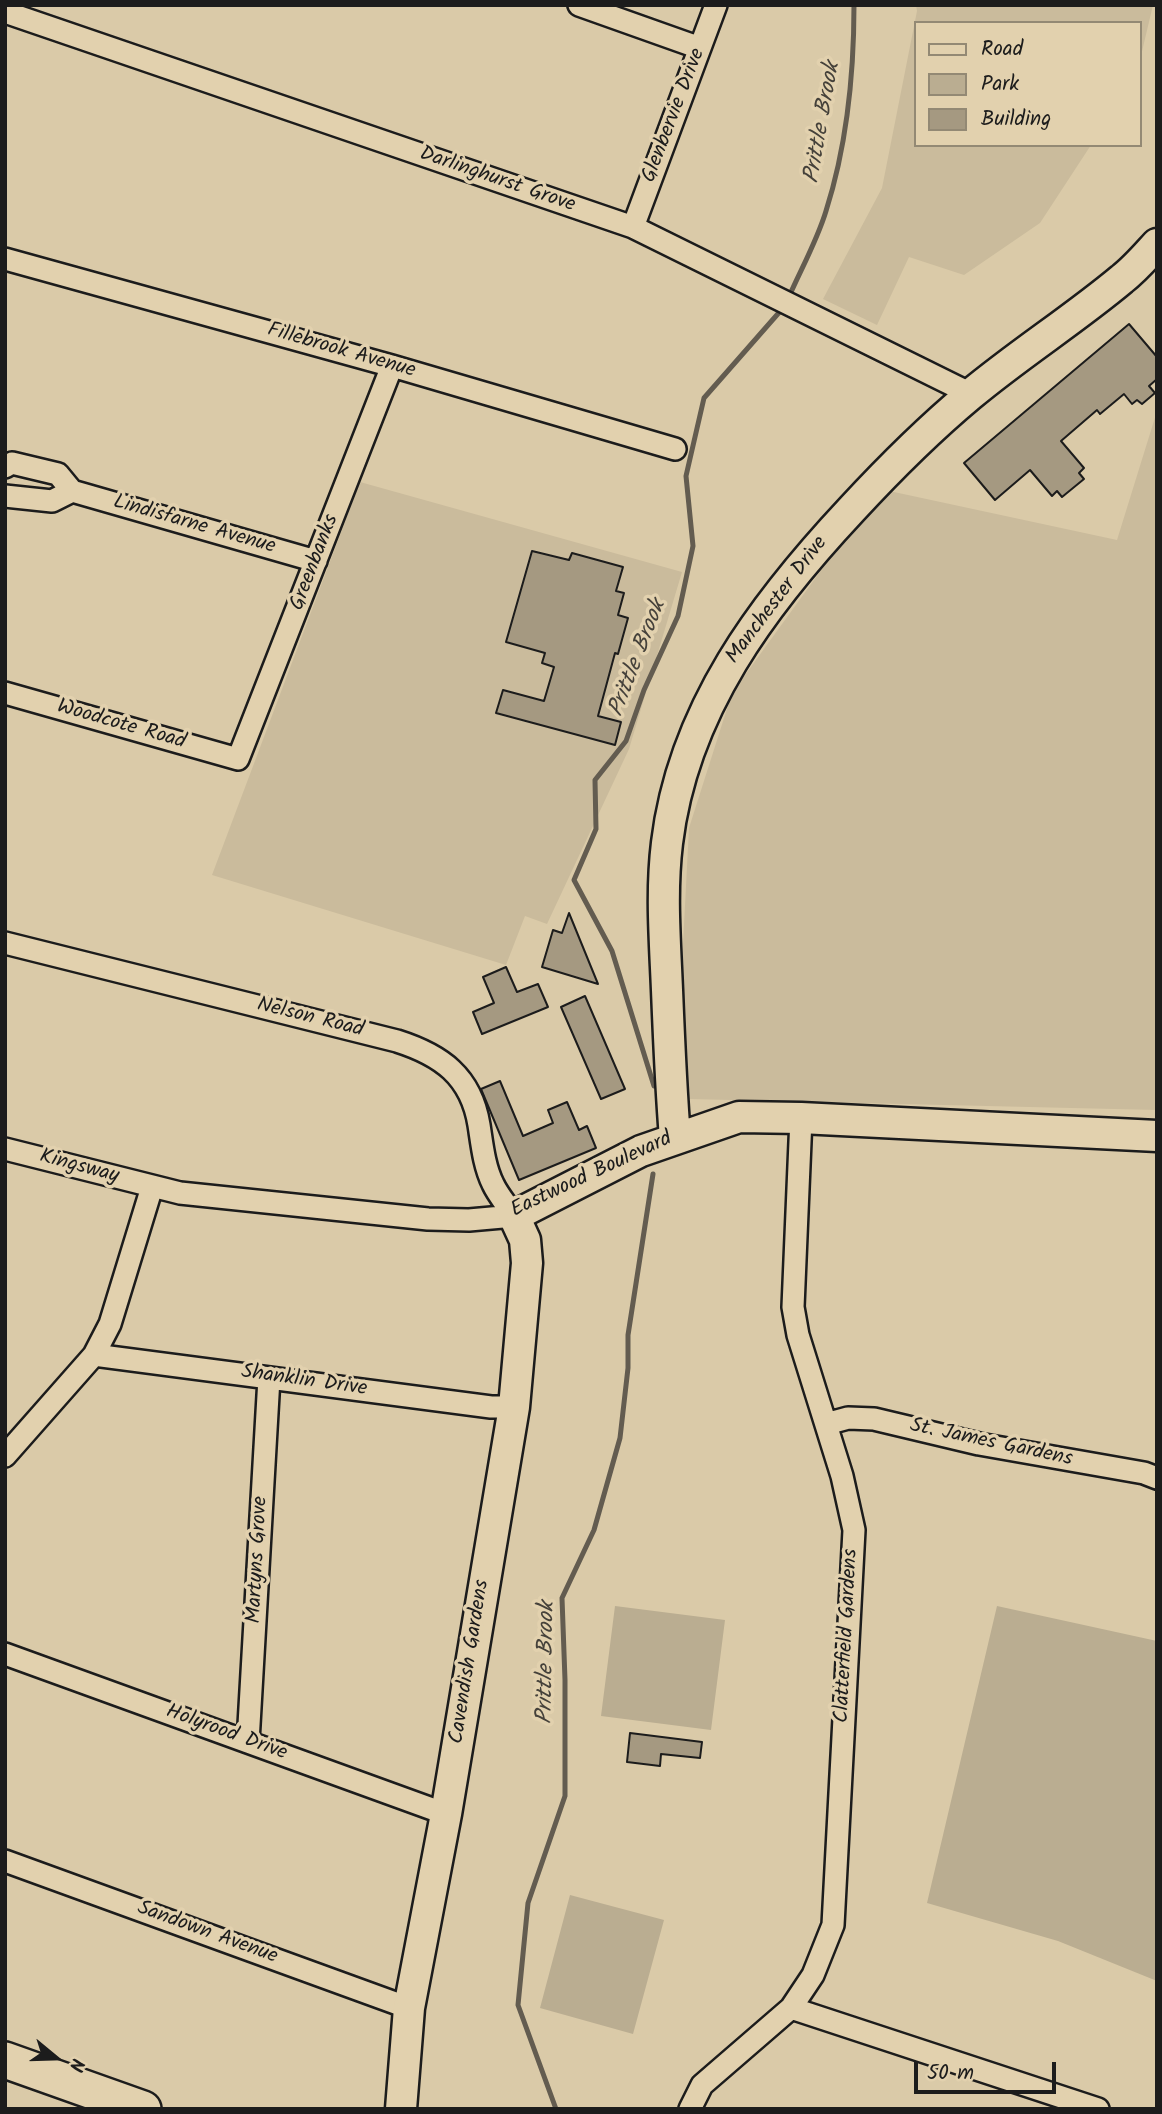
<!DOCTYPE html>
<style>
body{margin:0}
#map{position:relative;width:1162px;height:2114px;overflow:hidden;background:#dacaa8;font-family:Kalam,sans-serif}
canvas{display:block}
.frame{position:absolute;inset:0;border:7px solid #1c1c1c;pointer-events:none}
.legend{position:absolute;left:914px;top:21px;width:228px;height:126px;box-sizing:border-box;background:#e2d1ae;border:2px solid #938974;margin:0;padding:9px 12px;list-style:none;font-size:21px;color:#1c1c1c}
.legend li{display:flex;align-items:center;gap:14px;height:35px}
.legend b{width:35px;border:2px solid #938974}
.north{position:absolute;left:21px;top:2023px;width:70px;height:70px;-webkit-text-stroke:5px #e2d1ae;paint-order:stroke;rotate:109deg;font-size:19px;font-weight:700;line-height:28px;text-align:center;color:#1c1c1c}
.north::after{content:'';display:block;margin:auto;width:24px;height:32px;background:#1c1c1c;clip-path:polygon(50% 0,100% 100%,50% 72%,0 100%)}
.scale{position:absolute;left:914px;top:2062px;width:142px;height:32px;box-sizing:border-box;border:4px solid #1c1c1c;border-top:0;padding-left:9px;font-size:21px;line-height:24px;white-space:nowrap;color:#1c1c1c;-webkit-text-stroke:5px #e2d1ae;paint-order:stroke}
</style>
<div id="map">
<canvas width="1162" height="2114"></canvas>
<div class="frame"></div>
<ul class="legend">
<li><b style="height:9px;background:#e2d1ae"></b>Road</li>
<li><b style="height:19px;background:#baad91"></b>Park</li>
<li><b style="height:19px;background:#a59981"></b>Building</li>
</ul>
<div class="north">N</div>
<div class="scale">50 m</div>
</div>
<script>
const ctx = document.querySelector('canvas').getContext('2d');
ctx.lineJoin = 'round';
function fill(path, color) { ctx.fillStyle = color; ctx.fill(path, 'evenodd'); }
function strokePath(path, color, width, dash) { ctx.strokeStyle = color; ctx.lineWidth = width; ctx.lineCap = dash ? 'butt' : 'round'; ctx.setLineDash(dash || []); ctx.stroke(path); }
function drawText(font, color, halo, rows, align = 'center') {
  ctx.font = font + ' Kalam,sans-serif'; ctx.lineWidth = 7; ctx.setLineDash([]); ctx.textBaseline = 'middle'; ctx.strokeStyle = halo; ctx.fillStyle = color; for (const [text, x, y, turn = 0] of rows) {
    ctx.save(); ctx.translate(x, y); ctx.rotate((+turn || 0) * Math.PI / 180); ctx.textAlign = isNaN(turn) ? turn : align; if (halo) ctx.strokeText(text, 0, 0); ctx.fillText(text, 0, 0); ctx.restore();
  }
}
fill(new Path2D(`
 M916,5H1153L1139,64V23H915V145H1091L1040,223L964,275L909,257L877,325L823,299L882,188L917,11Z
 M1157,411V1110L689,1099L682,964L689,828L732,693L880,489L1117,540Z
 M360,482L682,572L629,749L547,924L525,916L506,965L212,875Z`), '#cabb9c');
fill(new Path2D(`
 M615,1606L725,1620L711,1730L601,1716Z
 M997,1606L1157,1641V1981L1058,1941L927,1903Z
 M570,1895L664,1920L633,2034L540,2008Z`), '#baad91');
strokePath(new Path2D(`
 M788,299C800,271 817,241 826,211C847,145 854,74 854,5
 M654,1086L612,951L574,880L596,829L595,780L626,741L644,690L678,616L693,546L686,476L704,398L783,308
 M556,2109L518,2005L528,1903L565,1796V1680L562,1598L594,1530L620,1438L628,1368V1335L653,1174`), '#635c50', 5);
const building = new Path2D(`
 M1129,324L1157,357V379L1149,386L1155,393L1142,404L1137,400L1132,404L1124,394L1100,414L1097,410L1061,441L1084,468L1079,473L1084,479L1062,497L1057,491L1052,496L1030,470L995,500L964,463Z
 M532,551L569,560L572,553L623,567L616,591L624,593L618,615L628,618L618,654L615,653L598,716L621,722L615,745L496,713L503,690L544,701L554,667L542,663L545,653L506,642Z
 M569,913L598,984L542,967L553,930L562,933Z
 M506,967L517,992L538,984L548,1007L482,1034L473,1012L494,1003L483,977Z
 M585,996L625,1089L601,1099L561,1007Z
 M500,1081L523,1136L553,1123L548,1110L567,1102L579,1130L587,1126L596,1148L519,1180L481,1089Z
 M630,1733L702,1742L700,1758L661,1754L660,1766L627,1762Z`);
fill(building, '#a59981');
strokePath(building, '#1c1c1c', 2);
const street = new Path2D(`
 M579,5L700,48
 M5,12L633,227L971,394
 M633,227L716,5
 M5,259L392,366L675,449
 M5,467L12,463L58,474L72,491L52,501L5,496
 M72,491L316,561
 M5,693L238,759L392,366
 M5,943L397,1041C441,1055 471,1076 479,1125C482,1144 484,1166 493,1184C498,1195 507,1205 514,1216L469,1220L428,1219L180,1193L5,1149
 M94,1355L491,1407H514
 M826,1424L848,1418L874,1419L979,1444L1144,1473L1157,1478
 M5,1456L94,1355L110,1324L152,1187
 M5,1654L446,1814
 M248,1742L269,1378
 M5,1861L409,2008
 M791,2008L1098,2109
 M690,2109L702,2085L791,2008L813,1975L833,1925L854,1530L842,1476L798,1335L793,1307L801,1118`);
const secondary = new Path2D(`
 M675,1138C671,1089 669,1040 667,990C665,941 661,892 667,843C683,710 763,604 852,509C889,469 928,430 970,395C1019,354 1073,320 1122,279C1135,269 1146,256 1157,244
 M401,2109L409,2008L446,1814L514,1407L527,1263L525,1240L514,1216L641,1151L739,1117L801,1118L1157,1136`);
const primary = new Path2D(`
 M5,2060L143,2109`);
strokePath(street, '#1c1c1c', 26);
strokePath(secondary, '#1c1c1c', 35);
strokePath(primary, '#1c1c1c', 40);
strokePath(street, '#e2d1ae', 21);
strokePath(secondary, '#e2d1ae', 30);
strokePath(primary, '#e2d1ae', 35);
drawText('21px', '#1c1c1c', '#e2d1ae', [
 ["Glenbervie Drive",675,116,-69],
 ["Darlinghurst Grove",497,181,19],
 ["Fillebrook Avenue",341,352,16],
 ["Lindisfarne Avenue",194,526,16],
 ["Greenbanks",316,563,-69],
 ["Manchester Drive",778,601,-53],
 ["Woodcote Road",121,726,16],
 ["Nelson Road",310,1019,14],
 ["Kingsway",79,1168,15],
 ["Eastwood Boulevard",592,1176,-25],
 ["Shanklin Drive",304,1382,8],
 ["St. James Gardens",991,1444,12],
 ["Martyns Grove",259,1560,-87],
 ["Clatterfield Gardens",848,1636,-87],
 ["Cavendish Gardens",471,1662,-81],
 ["Holyrood Drive",226,1734,20],
 ["Sandown Avenue",207,1934,20]
]);
drawText('italic 23px', '#45413a', '#e2d1ae', [
 ["Prittle Brook",824,123,-80],
 ["Prittle Brook",639,659,-69],
 ["Prittle Brook",548,1663,-89]
]);
</script>
